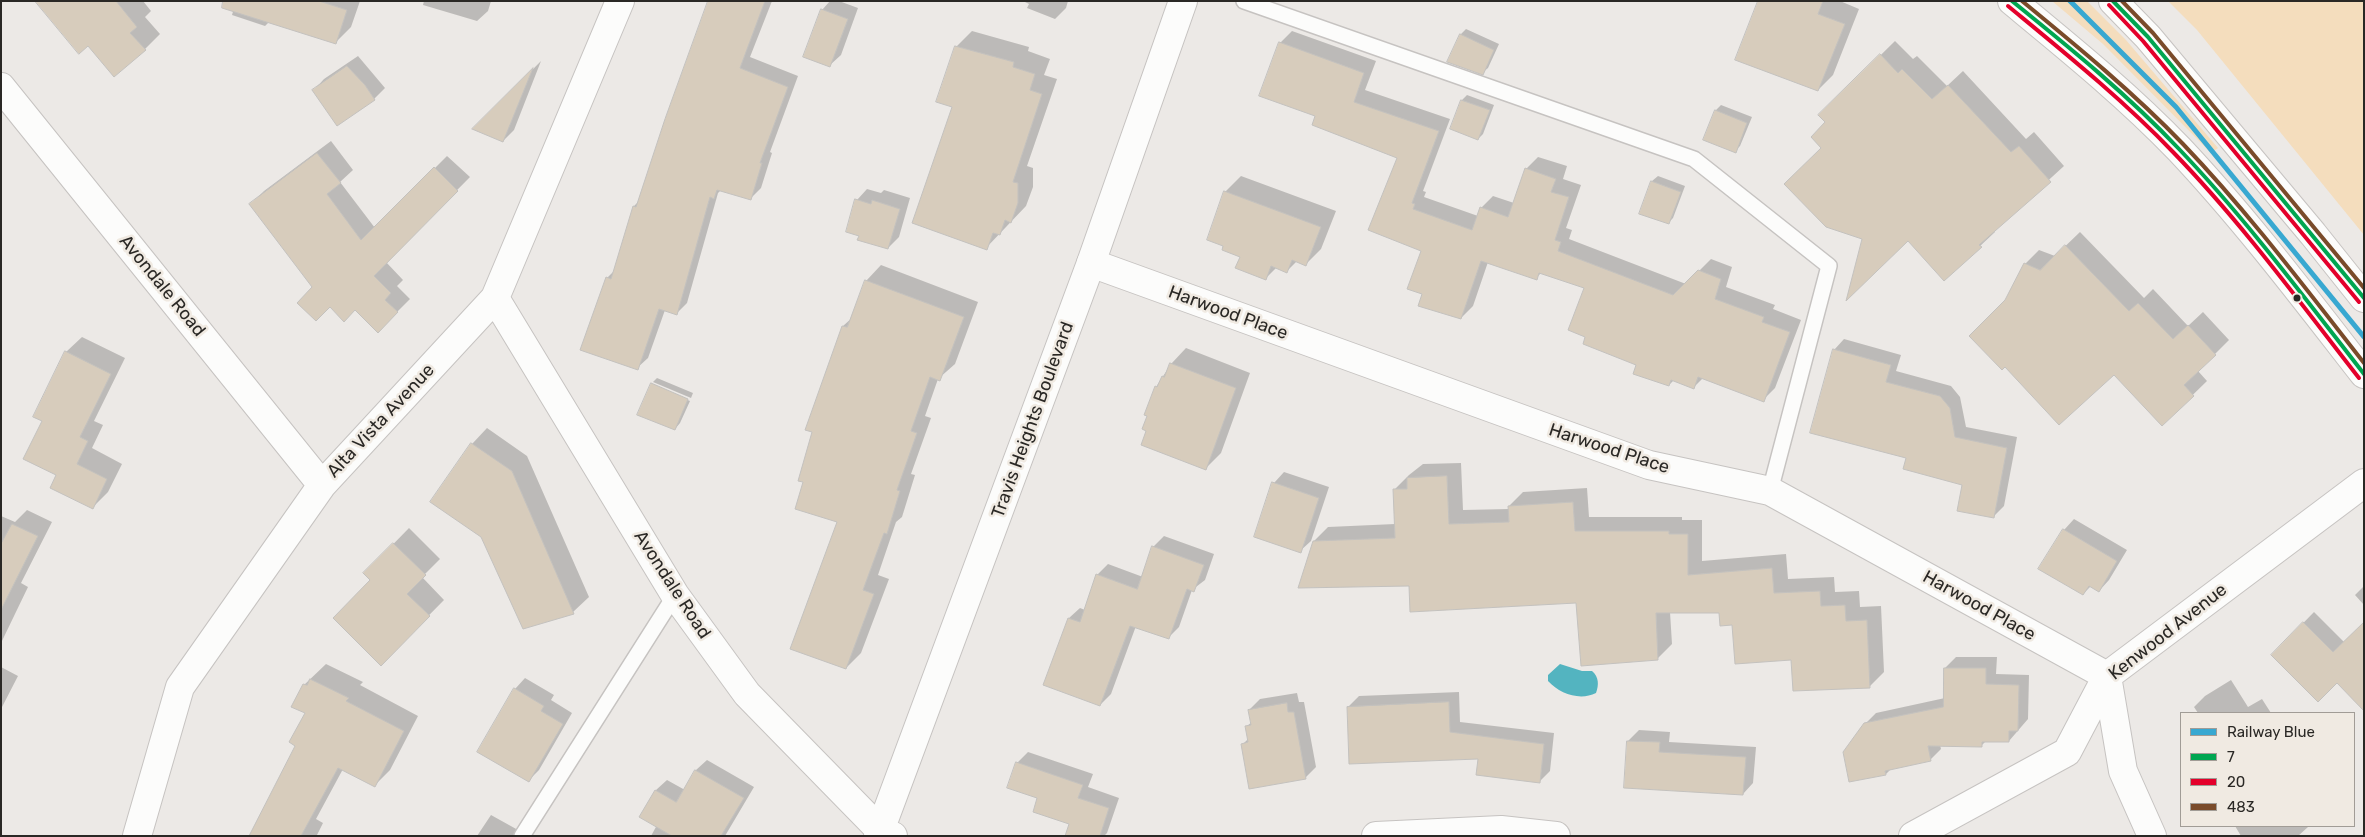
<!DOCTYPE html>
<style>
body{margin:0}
#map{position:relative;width:2365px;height:837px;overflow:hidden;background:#ece9e6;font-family:Rubik,sans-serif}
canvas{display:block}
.frame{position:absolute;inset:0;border:2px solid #2a2825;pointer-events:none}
.legend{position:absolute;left:2180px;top:712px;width:175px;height:115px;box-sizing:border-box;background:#f0eae2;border:1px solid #a19c96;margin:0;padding:6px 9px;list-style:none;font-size:15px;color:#2a2825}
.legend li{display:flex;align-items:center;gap:10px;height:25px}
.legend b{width:25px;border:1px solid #a19c96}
</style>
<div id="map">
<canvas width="2365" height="837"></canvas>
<div class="frame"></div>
<ul class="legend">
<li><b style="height:6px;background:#38a8d1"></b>Railway Blue</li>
<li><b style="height:6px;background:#00a651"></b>7</li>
<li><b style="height:6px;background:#e4002b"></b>20</li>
<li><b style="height:6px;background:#7a4b2a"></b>483</li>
</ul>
</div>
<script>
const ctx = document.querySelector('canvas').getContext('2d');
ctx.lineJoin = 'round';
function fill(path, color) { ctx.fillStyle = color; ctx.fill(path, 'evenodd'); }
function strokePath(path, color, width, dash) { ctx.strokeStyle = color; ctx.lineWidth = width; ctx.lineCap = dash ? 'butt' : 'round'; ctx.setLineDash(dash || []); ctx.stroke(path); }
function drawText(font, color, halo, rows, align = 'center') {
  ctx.font = font + ' Rubik,sans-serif'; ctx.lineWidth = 5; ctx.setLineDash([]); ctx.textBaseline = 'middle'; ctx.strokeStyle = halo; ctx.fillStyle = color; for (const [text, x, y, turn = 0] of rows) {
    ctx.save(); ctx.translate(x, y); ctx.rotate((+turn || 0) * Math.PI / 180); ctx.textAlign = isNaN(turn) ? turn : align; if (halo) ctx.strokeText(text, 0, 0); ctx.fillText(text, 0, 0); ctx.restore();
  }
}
fill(new Path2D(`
 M2052,1H2087L2126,40L2218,148L2211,153L2103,44Z
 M2168,1H2364V235L2197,30Z`), '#f4ddbd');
fill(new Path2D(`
 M1560,664L1582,671H1592C1599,677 1599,685 1596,693C1580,701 1560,694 1548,681V675Z`), '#53b4c0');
fill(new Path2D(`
 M38,1H143L151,11L145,17L160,34L145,49L88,44Z
 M236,1H360L351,27L336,42L270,21L265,26L232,15Z
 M424,1H491L488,11L477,21L423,5Z
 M709,1H772L750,57L798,76L770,152L772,153L761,188L750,199L721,190L718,193L687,303L677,313L665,310L648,358L637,368L607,278L615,270L634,206L640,200Z
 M830,1H839L858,8L841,55L830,65L822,10Z
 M1023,1H1068L1066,8L1055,19L1027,8L1029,4Z
 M1760,1H1840L1859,9L1833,75L1818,90Z
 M1466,29L1499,44L1488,68L1482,73L1449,62L1461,34Z
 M972,31L1029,47L1028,51L1050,59L1044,75L1057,79L1027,166L1033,168V187L1026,206L986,248L954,106L956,47Z
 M1292,31L1376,61L1365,90L1450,119L1423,191L1426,192L1424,197L1478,216L1481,208L1493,196L1514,203L1526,169L1538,157L1567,166L1563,179L1581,185L1566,228L1572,230L1569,239L1686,284L1711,259L1732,267L1726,287L1775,305L1773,309L1801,320L1775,388L1763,400L1703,378L1694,387L1674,380L1669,385L1587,336L1586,287L1542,272L1536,278L1488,262L1473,306L1461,318L1423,293L1422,250L1398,157L1317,115L1280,43Z
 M1895,41L1913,59L1917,56L1947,86L1963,71L2026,139L2034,132L2064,166L1993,231L1995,232L1945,279L1908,239L1864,238L1823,148L1827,122L1820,115Z
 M358,56L385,88L374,99L337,124L314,90L324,79Z
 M541,61L514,130L503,141L474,129Z
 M1467,95L1494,105L1483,134L1478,139L1462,100Z
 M1721,105L1752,117L1740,146L1735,151L1705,139L1716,110Z
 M331,141L353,170L340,182L375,228L447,156L470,177L386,262L403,280L397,286L410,299L378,331L355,309L314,287L251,204L264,191Z
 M1241,176L1336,211L1321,249L1306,264L1297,261L1287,271L1277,267L1266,278L1241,256L1225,246V192Z
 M1658,176L1685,186L1673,218L1668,223L1640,213L1652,181Z
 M867,189L881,193L884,190L910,198L899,237L888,248L860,235L857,200Z
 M2080,232L2144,298L2153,289L2188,326L2203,312L2229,340L2198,371L2207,381L2162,425L2114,373L2006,301L2025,264L2039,250L2055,256Z
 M881,265L978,302L955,364L938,379L925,416L931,418L911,474L915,475L902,517L896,522L878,575L889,579L861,653L846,668L839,521L804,482L843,326L853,317L866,281Z
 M82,337L125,358L94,421L103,425L92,448L122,464L108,492L93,507L58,474L66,352Z
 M1844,339L1901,355L1896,371L1951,386L1960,397L1966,427L2017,437L2004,506L1994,516L1964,484L1908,457L1834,350Z
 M1186,348L1250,373L1221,453L1206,468L1148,430L1156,387L1171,364Z
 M657,378L693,393L691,398L653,382Z
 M652,383V385L690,401L680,423L675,429L639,414Z
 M487,428L527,456L589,597L573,612L482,536L472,444Z
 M1461,463L1463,510L1509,509V506L1523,492L1587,488L1589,517H1682V520H1702V561L1786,554L1788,579L1834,577L1835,592L1859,591L1860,607L1881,606L1884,672L1870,686L1792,659L1733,623L1720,612H1670L1672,644L1657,659L1577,602L1411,585L1314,541L1328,527L1395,524L1394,490L1409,475L1423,464Z
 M1284,472L1329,487L1311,541L1300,551L1274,483Z
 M27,510L52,522L21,583L28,587L1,643V516L15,522Z
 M2074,519L2127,550L2109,580L2099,591L2091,586L2083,594L2064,530Z
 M409,528L440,559L422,577L444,600L381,664L372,580L365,573Z
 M1164,536L1214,554L1205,580L1192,590L1179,627L1168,638L1136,626L1111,694L1100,705L1045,684L1069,618L1080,608L1085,610L1097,575L1108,564L1143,577L1153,547Z
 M2364,586V605L2355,595Z
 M2314,612L2345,643L2337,681L2272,655Z
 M1956,657H1997L1996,674L2029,675L2028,719L2009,741H1986L1981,746L1940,745L1941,749L1930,760L1891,769L1886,774L1865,724L1876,713L1945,698V668Z
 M326,664L363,682L360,685L418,716L390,770L375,785L343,769L316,819L323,823L317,835L319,836H250L297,745L306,712L304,685Z
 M1,667L18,676L1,709Z
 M525,678L554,695L551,700L572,713L539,770L529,780L515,689Z
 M2231,680L2248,707L2262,699L2271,713H2198L2194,707L2205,696Z
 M1459,692L1460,722L1554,733L1550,771L1539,782L1348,707L1359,696Z
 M1297,693L1299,702H1304L1316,767L1305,778L1243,744L1249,738L1247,726L1252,722L1249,710L1260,699Z
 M1639,730L1670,732L1669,742L1756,747L1753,783L1743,794L1628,741Z
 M1028,752L1093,774L1088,787L1119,798L1107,833L1104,836H1075L1070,824L1039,797L1017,763Z
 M707,760L754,787L725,836H651L657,825L641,816L656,790L667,780L685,790L696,770Z
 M491,815L518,830L520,836H477Z
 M2235,826H2307L2308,827L2298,836H2241Z`), '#0003');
const building = new Path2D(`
 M35,1H116L137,27L130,33L146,50L114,77L88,46L79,54Z
 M223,1H319L347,10L336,44L222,8Z
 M708,1H765L740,68L788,87L760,163H762L751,200L717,190L714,199L710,197L677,315L659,309L638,370L580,350L606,277L611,279L633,206L636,207L665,119Z
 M1758,1H1823L1818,14L1845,24L1818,91L1735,60Z
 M821,9L848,19L830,67L803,57Z
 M1460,34L1494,50L1483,75L1447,62Z
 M1279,42L1364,73L1354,102L1439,131L1412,203L1415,204L1413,209L1472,230L1480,207L1508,217L1525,168L1556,179L1551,192L1569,197L1555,240L1561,242L1558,251L1673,295L1698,270L1721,279L1715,299L1764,317L1762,322L1790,332L1764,402L1698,377L1694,389L1671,380L1669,386L1633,374L1636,365L1583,344L1585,337L1568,330L1584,288L1539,273L1537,280L1481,261L1461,319L1418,306L1422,294L1407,289L1421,251L1368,230L1397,158L1312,125L1315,116L1259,96Z
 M955,46L1014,62L1013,67L1035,74L1030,90L1042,94L1013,182L1018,183V203L1011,223L1005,220L1000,235L993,233L987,250L912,223L952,107L936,102Z
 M1880,54L1898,73L1902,69L1932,99L1948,85L2011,152L2019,146L2051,182L1979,245L1982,247L1944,281L1908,241L1846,301L1862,239L1826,227L1784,184L1821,148L1811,137L1825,122L1818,115Z
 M347,66L365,85L375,100L337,126L312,90Z
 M533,68L503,142L472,129Z
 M1461,100L1490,110L1478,140L1450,129Z
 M1715,110L1747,123L1736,153L1703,140Z
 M317,153L341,183L327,194L361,240L434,167L458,191L374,276L391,293L385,300L398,312L378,333L355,310L344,322L330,307L316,321L297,303L312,287L249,204Z
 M1651,181L1681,192L1669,224L1639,214Z
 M1224,191L1321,227L1306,266L1292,260L1287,273L1271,266L1266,280L1235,268L1240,257L1222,250L1223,246L1207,240Z
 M855,199L871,204L872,200L900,209L888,249L857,240L859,236L846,232Z
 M2065,245L2129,311L2138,303L2173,339L2188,325L2216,355L2184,385L2194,396L2162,426L2114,375L2059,425L2005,367L2002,370L1969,336L2005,300L2024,263L2040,270Z
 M865,280L964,317L940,381L930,377L911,431L917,433L897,490L900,491L887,534L884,533L863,590L874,594L846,669L790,649L837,522L795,509L803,482L798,481L812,432L805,430L842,326L847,327Z
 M1833,349L1891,365L1886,382L1940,396L1950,408L1955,437L2007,448L1994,518L1957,511L1962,485L1903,469L1906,458L1810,433Z
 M65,351L111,374L80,437L88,441L77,464L107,479L93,509L50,488L56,475L23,459L42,421L33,417Z
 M1170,363L1236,388L1206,470L1141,445L1146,431L1142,429L1147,416L1144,415L1155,386L1157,387L1162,376L1164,377Z
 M651,383L688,399L675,430L637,415Z
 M471,443L512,471L574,614L523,629L481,537L430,502Z
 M1447,476L1449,524L1509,522L1508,506L1573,502L1575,531H1669V534H1688V575L1772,568L1774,593L1820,591L1821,606L1845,605L1846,621L1867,620L1870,688L1793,691L1791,660L1735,664L1732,625L1720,626L1719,613H1656L1658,660L1581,666L1576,603L1410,612L1409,586L1298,588L1313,541L1395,538L1393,489H1407V478Z
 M1272,482L1319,498L1301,553L1254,537Z
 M12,524L38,536L1,610V544Z
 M2063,529L2117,561L2099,592L2089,586L2083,595L2038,569Z
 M393,543L426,575L407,594L430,616L381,666L333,618L370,580L363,573Z
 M1152,546L1204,565L1194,592L1187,589L1169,639L1130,626L1100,706L1043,685L1068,618L1080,622L1096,574L1137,589Z
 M2303,622L2333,652L2364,622V711L2337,683L2318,702L2271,655Z
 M1944,668H1986V684L2019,685L2018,731H2009V742H1982V747L1928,746L1931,761L1885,771L1886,775L1849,782L1843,752L1864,723L1943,707Z
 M310,679L349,698L346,701L404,731L375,787L338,768L301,836H249L295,746L289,742L305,713L291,707L303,684L307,685Z
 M514,688L544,706L541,711L563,724L529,782L477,752Z
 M1449,702L1450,732L1544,744L1540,783L1476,775L1478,759L1349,764L1347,707Z
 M1287,703L1288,712H1294L1306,779L1249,789L1241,744L1248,742L1245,726L1251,725L1248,710Z
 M1627,741L1660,742L1659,752L1746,757L1743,795L1624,788Z
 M1016,762L1083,785L1078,798L1109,808L1100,836H1065L1069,824L1033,812L1037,798L1007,788Z
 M695,770L744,798L721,836H672L639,817L655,790L676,802Z`);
fill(building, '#d7ccbc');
strokePath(building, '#c3c1be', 1);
const service = new Path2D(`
 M1244,1L1694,159L1829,266L1770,491
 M522,836L675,595`);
const minor = new Path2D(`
 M1,87L322,485
 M1091,263L1649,465L1770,491L2107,676L2123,771L2152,836
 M495,298L675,595L747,694L881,831L893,836
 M137,836L180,687L322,485L495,298L620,1
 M1376,836L1501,830L1556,836
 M1913,836L2067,752L2107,676L2364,483`);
const tertiary = new Path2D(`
 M878,836L1091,263L1183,1`);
const primary = new Path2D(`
 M2012,1C2069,48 2127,95 2179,149C2245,219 2304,297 2364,374
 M2113,1L2148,37L2313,234L2364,298`);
strokePath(service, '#c6c3c1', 18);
strokePath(minor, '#c6c3c1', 30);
strokePath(tertiary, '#c6c3c1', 30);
strokePath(primary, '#c6c3c1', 30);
strokePath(service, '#fcfcfb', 15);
strokePath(minor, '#fcfcfb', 28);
strokePath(tertiary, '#fcfcfb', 28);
strokePath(primary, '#fcfcfb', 28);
strokePath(new Path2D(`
 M2012,1C2070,48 2128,95 2179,149C2246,219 2304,297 2364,374
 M2113,1L2148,37L2364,298`), '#00a651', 4);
strokePath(new Path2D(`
 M2109,5L2143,41L2359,302
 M2008,6C2065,53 2122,99 2173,152C2241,222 2299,301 2359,378`), '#e4002b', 4);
strokePath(new Path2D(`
 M2022,1C2078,47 2134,93 2183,144C2249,213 2306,289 2364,363
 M2122,1L2153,33L2364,288`), '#7a4b2a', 4);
strokePath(new Path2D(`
 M2070,1L2176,107L2364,337`), '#38a8d1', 5);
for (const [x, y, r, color] of [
 [2297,298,4.5,"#2a2825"]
]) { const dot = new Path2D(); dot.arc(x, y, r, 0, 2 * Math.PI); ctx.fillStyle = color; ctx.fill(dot); strokePath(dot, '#f0eae2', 2); }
drawText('18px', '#2a2825', '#f0eae2', [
 ["Avondale Road",162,286,51],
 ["Harwood Place",1228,313,20],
 ["Travis Heights Boulevard",1033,420,-70],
 ["Alta Vista Avenue",381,421,-47],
 ["Harwood Place",1609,449,18],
 ["Avondale Road",672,585,57],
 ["Harwood Place",1979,606,29],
 ["Kenwood Avenue",2168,632,-38]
]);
</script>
